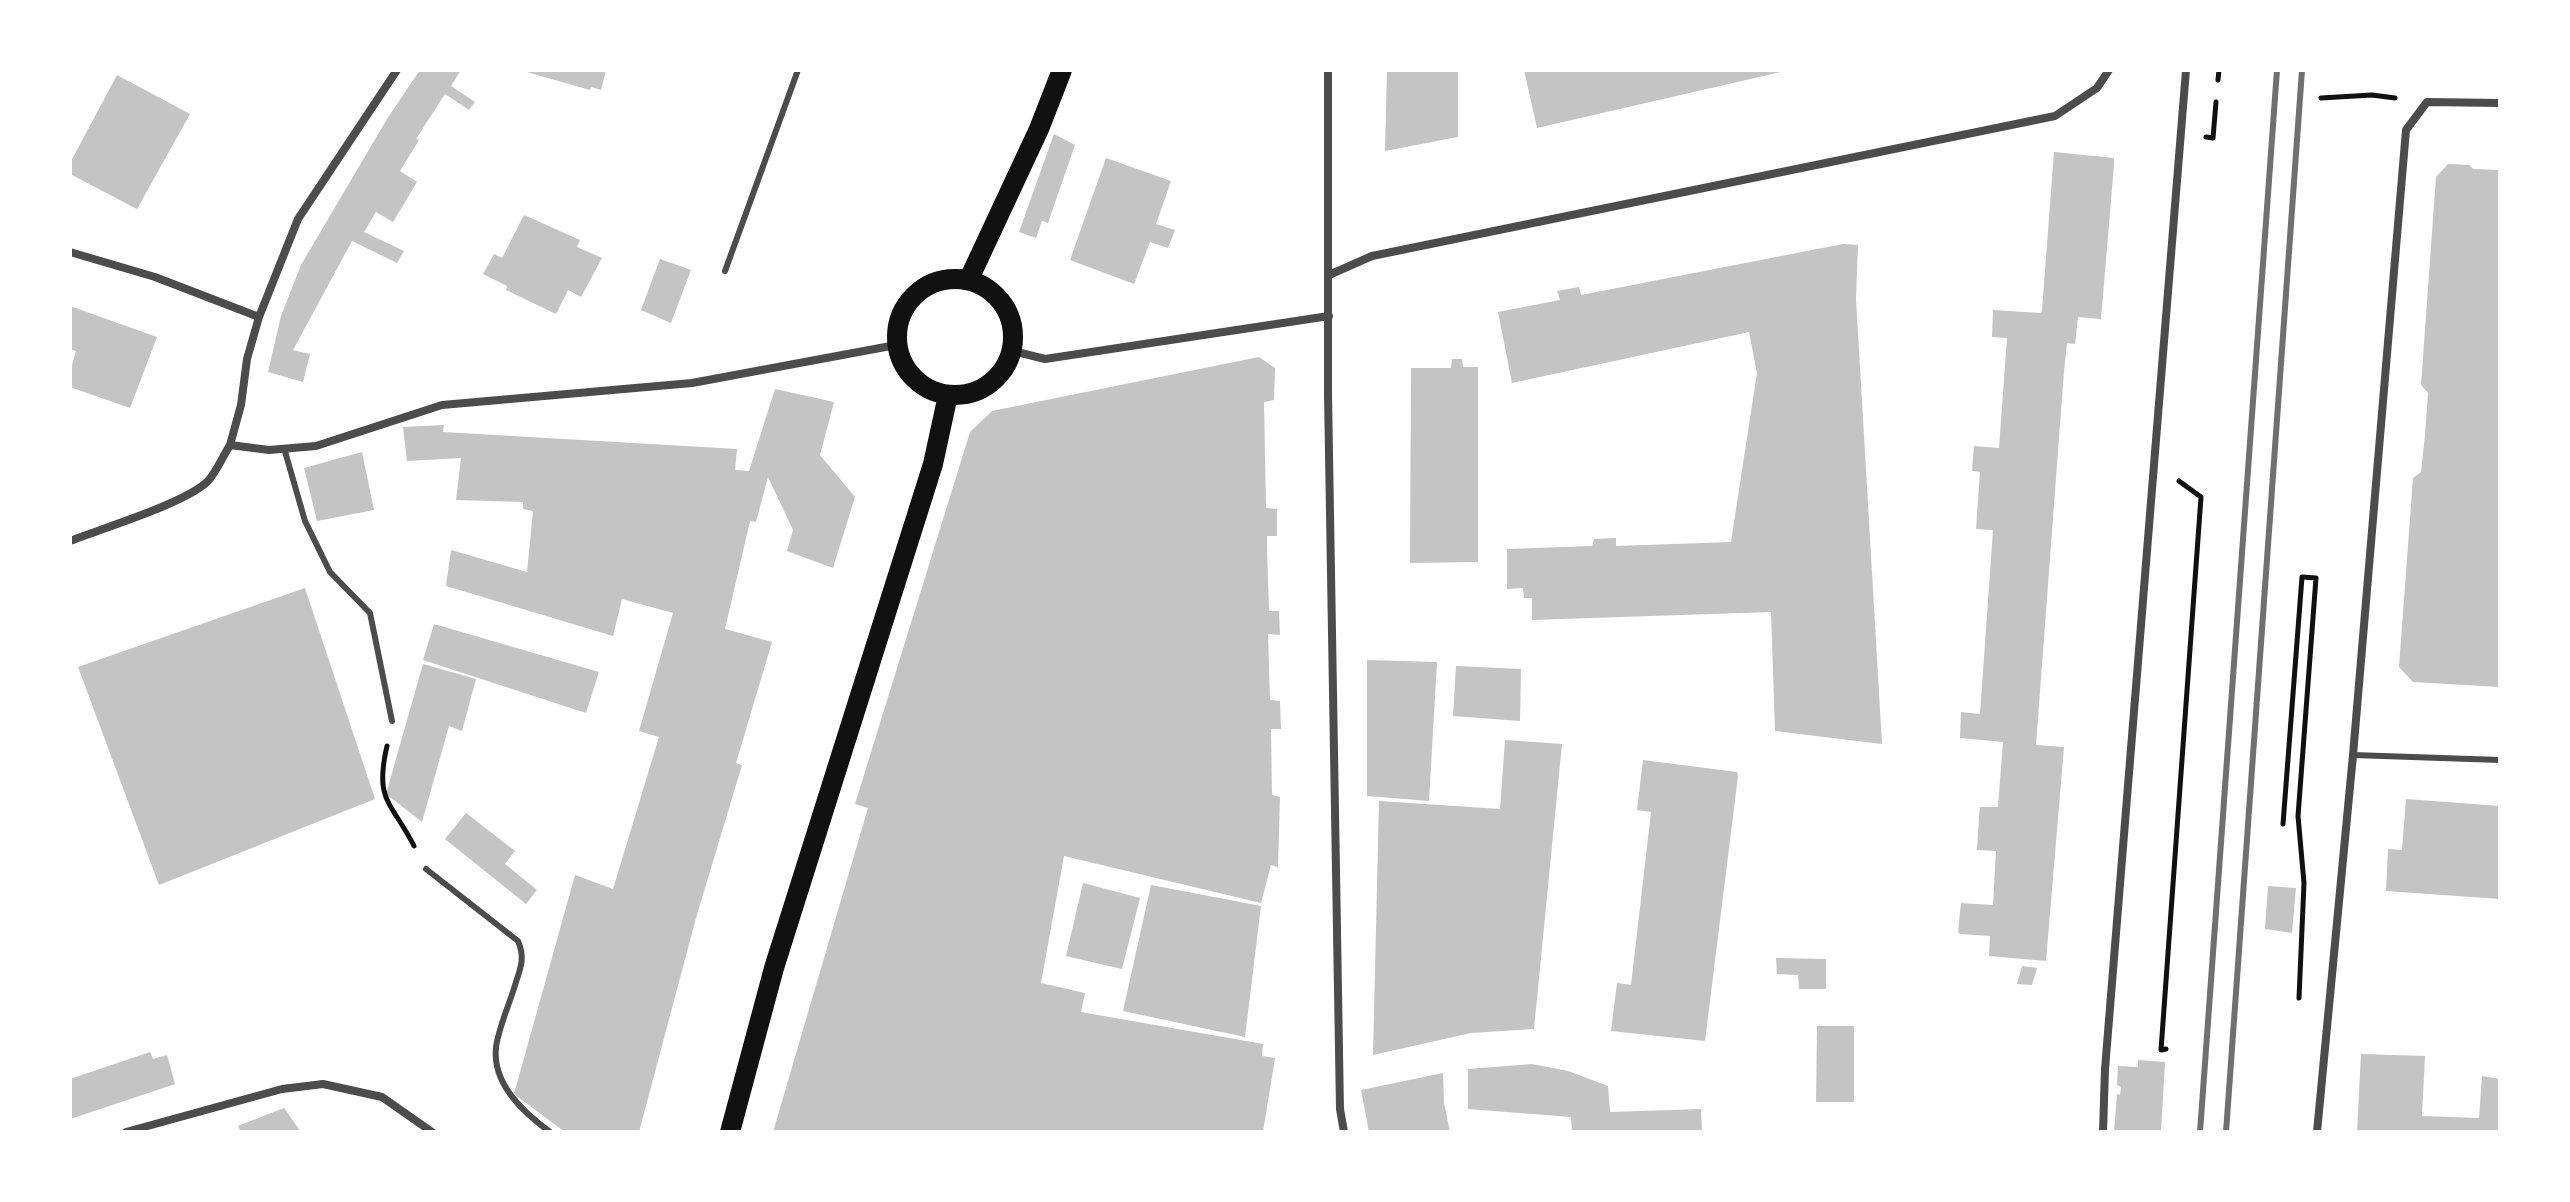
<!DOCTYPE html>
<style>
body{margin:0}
#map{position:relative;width:2570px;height:1202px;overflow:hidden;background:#fff;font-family:Helvetica,sans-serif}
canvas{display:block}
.frame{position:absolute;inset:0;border:72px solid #fff;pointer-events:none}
</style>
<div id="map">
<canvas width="2570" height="1202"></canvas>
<div class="frame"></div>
</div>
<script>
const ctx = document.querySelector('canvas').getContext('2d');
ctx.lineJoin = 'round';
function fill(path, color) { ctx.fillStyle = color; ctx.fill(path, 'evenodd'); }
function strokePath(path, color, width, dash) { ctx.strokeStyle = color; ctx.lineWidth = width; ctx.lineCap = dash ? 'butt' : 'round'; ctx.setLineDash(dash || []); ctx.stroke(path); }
fill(new Path2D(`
 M420,70H461L451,86L475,102L469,110L445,94L416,139L419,140L400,171L417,182L393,222L376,212L364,232L404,251L397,263L352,241L293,350L310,354L303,382L268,372L281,316L301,265L387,119Z
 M520,70H606L601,90L591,87L590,90Z
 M1387,70H1458V137L1385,151Z
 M1524,70H1785V71L1537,128Z
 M117,75L190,114L137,209L70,174V163Z
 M1054,134L1075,145L1048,223L1042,221L1036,238L1019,232Z
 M2054,152L2114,158V165L2101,319L2078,317L2075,344L2067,343L2064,371L2036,745L2064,747L2046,961L1989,956L1990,936L1960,934L1958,932L1961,903L1993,905L1996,851L1977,850L1979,817L1980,807H1998L2003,742L1960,738L1961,712L1980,714L1993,530L1976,529L1980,472L1972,471L1974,446L1999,448L2007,338L1992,337L1993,310L2041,313L2042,310Z
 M1106,158L1171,181L1156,224L1175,230L1168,248L1150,242L1134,284L1070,260Z
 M2448,164L2469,165L2473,169L2500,170V687L2413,682L2399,667L2413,478L2421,472L2425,435L2428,393L2421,385L2436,177Z
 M524,215L580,240L577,247L602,258L581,297L568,290L556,314L506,290L507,286L483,274L494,254L502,258Z
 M1843,244L1858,245L1856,299L1882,744L1775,731L1771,612L1532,620V598H1524L1523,588L1507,589V549L1592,546L1594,539L1616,538V546L1731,542L1757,373L1749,332L1512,383L1498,312L1560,300L1557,291L1579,287L1581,295Z
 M660,259L691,270L671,323L641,310Z
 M70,306L157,337L130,408L70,387V372L76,351L70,349Z
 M1259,357L1275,368L1274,400L1264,402L1266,508L1277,509V536H1267V548L1269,611H1279L1280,635L1268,634L1270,700L1280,701L1281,729H1271L1272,795L1280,797L1278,867L1271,865L1261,903L1064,856L1041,983L1085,993L1081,1012L1263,1044L1262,1056L1275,1058L1263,1132H773L868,808L855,804L970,432L992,411Z
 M1452,359H1462L1463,367H1478V562L1410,563L1411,368H1451Z
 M775,389L834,402L820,455L855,497L833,568L787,551L793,530L768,477L756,522L750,521L725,629L772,642L736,763L742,765L696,918L639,1132H565L514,1094L575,875L613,889L659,737L639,731L673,613L622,599L613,636L446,586L451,550L527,572L533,511L523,509V502L456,500L461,458L407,461L403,427L444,425L443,432L737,449L735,470L749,471Z
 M362,452L374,510L317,521L304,468Z
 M305,588L375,799L159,885L78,667Z
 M434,624L599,672L586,713L423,660Z
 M1367,660L1437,662L1429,801L1367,796Z
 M423,664L476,679L462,731L449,726L422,822L386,794Z
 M1456,666L1521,669L1520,721L1453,716Z
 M1505,740L1562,744L1534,1029L1471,1033L1373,1055L1379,801L1500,809Z
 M1643,760L1737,772L1738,776L1705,1041L1611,1031L1617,983L1631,985L1651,812L1637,810Z
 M2406,799L2500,806V899L2386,891L2388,849L2402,850Z
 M466,813L515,851L505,864L537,890L526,904L445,839Z
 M1083,883L1140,898L1122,969L1066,956Z
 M1151,885L1261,906L1245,1037L1123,1011Z
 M2268,886L2296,888L2292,933L2265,929Z
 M1776,958L1826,959V989H1799L1798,975L1777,974Z
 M2022,966L2037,968L2032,985L2017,984Z
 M1817,1026H1854V1102H1816Z
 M150,1052L153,1059L167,1055L175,1084L70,1119V1079Z
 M2361,1054L2425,1056L2422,1116L2479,1118L2482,1076L2500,1079V1132H2357Z
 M2138,1060L2165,1062L2161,1132H2114L2117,1094L2120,1095L2121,1087L2117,1085L2118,1066L2138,1067Z
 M1532,1064L1568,1071L1608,1086L1610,1112L1701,1109L1702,1132H1572L1571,1117L1468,1109V1069Z
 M1443,1073L1444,1103L1450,1132H1369L1361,1090Z
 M284,1108L301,1132H241L238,1126Z`), '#c4c4c4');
strokePath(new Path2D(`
 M2218,80L2219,70
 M2321,98L2372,95L2395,98
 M2206,137L2213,138L2216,102
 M387,746C374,802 392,802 414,846
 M2283,824L2302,577L2316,578L2298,816L2304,883L2299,998
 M2166,1049L2161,1050L2201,497L2179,481`), '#111', 5);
strokePath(new Path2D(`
 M725,271L798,70
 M284,448L305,521L330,572L370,613L392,721
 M2353,755L2500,760
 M426,869L518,941C525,957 521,967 516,982C510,1003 499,1026 496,1047C492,1084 523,1112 550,1132`), '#4c4c4c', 6);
strokePath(new Path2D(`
 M1328,70V394L1340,1109L1344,1132
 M70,252L155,277L259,317
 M1329,275L1372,256L2055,116L2097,88L2109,70
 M1013,351L1045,359L1329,316
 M230,445L241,405L247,359L259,317L298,219L397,70
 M70,541C103,528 183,504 207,482C216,473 223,456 230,445L269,450L316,446L442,405L692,383L896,345
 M126,1132L282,1089L323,1084L382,1097L432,1132
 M2103,1132L2105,1069L2186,70
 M2317,1132L2353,755L2406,130L2427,102L2500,103`), '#4c4c4c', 8);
strokePath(new Path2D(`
 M897 337a58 58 0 1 1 116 0a58 58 0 1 1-116 0Z
 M969,279L1039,129L1062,70
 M730,1132L774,968L933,464L948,395`), '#111', 20);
strokePath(new Path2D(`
 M2200,1132L2277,70
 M2226,1132L2302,70`), '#707070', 6);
</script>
